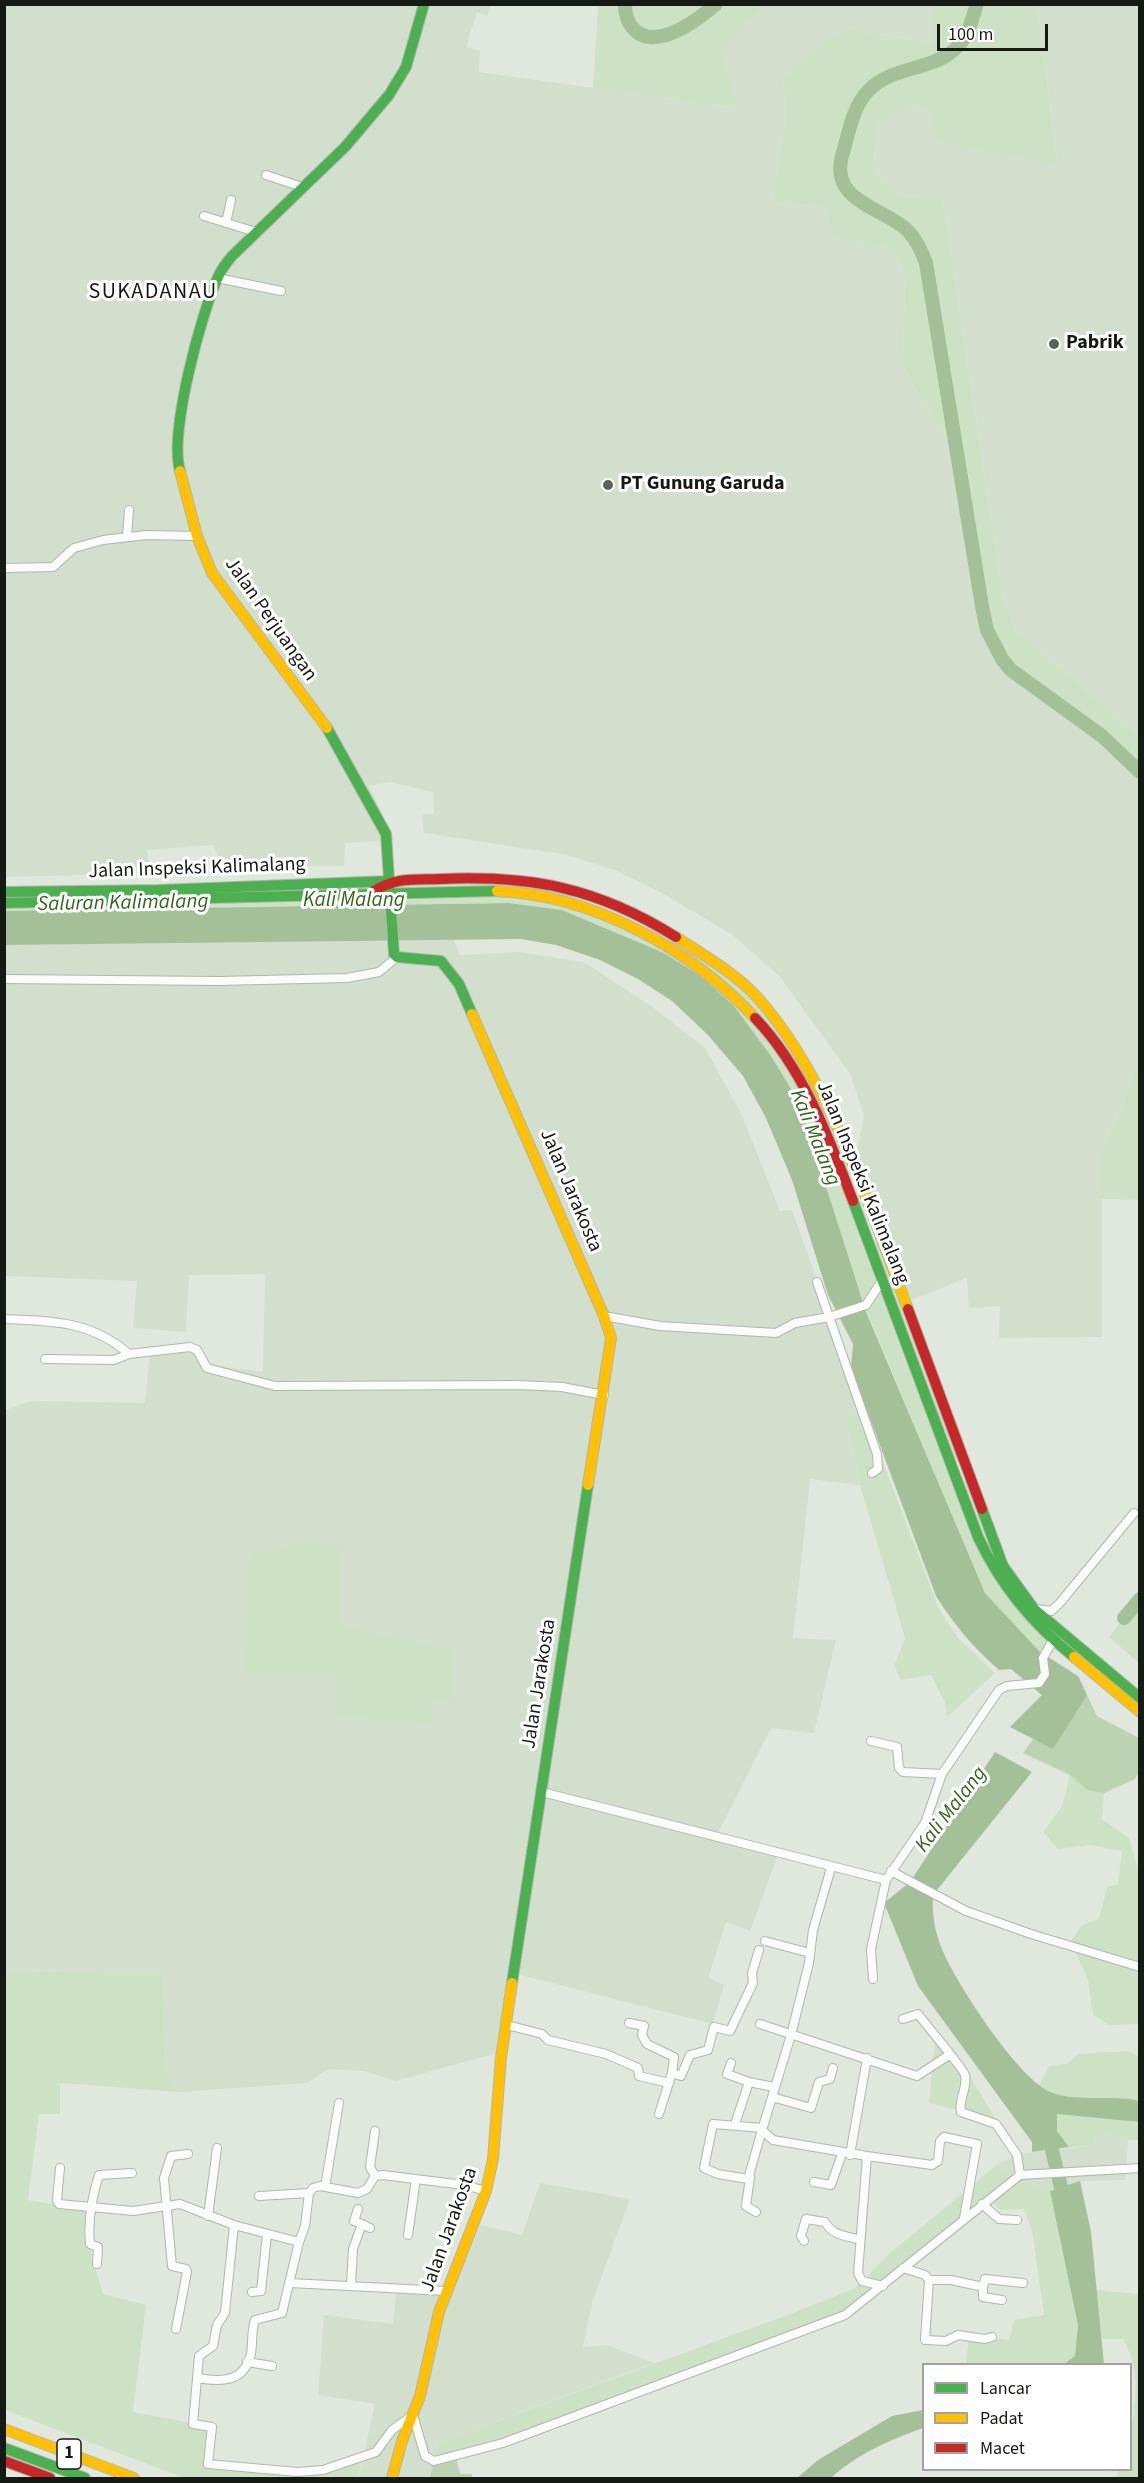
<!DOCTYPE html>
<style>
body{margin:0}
#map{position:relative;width:1144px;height:2483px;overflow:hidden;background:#e0e8dd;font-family:"Source Sans 3",sans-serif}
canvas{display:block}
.frame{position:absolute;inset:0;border:6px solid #161a14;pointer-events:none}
.legend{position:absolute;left:922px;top:2363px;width:210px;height:108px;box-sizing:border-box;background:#fff;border:2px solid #a2a3a1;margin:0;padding:8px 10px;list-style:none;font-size:18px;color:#161a14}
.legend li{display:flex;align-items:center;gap:12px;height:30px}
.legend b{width:30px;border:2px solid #a2a3a1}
.scale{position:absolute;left:937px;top:24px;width:111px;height:27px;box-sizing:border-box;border:3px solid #161a14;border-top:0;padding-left:8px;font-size:18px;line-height:21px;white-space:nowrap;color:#161a14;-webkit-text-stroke:4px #fff;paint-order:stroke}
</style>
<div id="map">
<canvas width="1144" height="2483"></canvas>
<div class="frame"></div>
<ul class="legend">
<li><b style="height:8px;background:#4caf50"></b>Lancar</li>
<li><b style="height:8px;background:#ffc107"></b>Padat</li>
<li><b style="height:8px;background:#c62828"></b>Macet</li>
</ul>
<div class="scale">100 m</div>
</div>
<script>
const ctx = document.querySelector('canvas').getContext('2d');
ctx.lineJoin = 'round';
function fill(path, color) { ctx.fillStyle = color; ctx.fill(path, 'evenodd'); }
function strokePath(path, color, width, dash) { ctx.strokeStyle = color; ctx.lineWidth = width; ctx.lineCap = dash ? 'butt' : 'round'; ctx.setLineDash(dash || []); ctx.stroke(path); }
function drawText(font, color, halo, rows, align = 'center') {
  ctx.font = font + ' "Source Sans 3",sans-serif'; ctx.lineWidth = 6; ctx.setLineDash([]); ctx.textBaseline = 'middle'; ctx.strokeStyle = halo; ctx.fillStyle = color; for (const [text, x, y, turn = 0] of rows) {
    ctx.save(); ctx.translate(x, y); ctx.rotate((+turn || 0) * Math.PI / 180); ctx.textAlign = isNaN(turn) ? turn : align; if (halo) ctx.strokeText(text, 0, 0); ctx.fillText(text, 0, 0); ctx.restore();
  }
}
fill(new Path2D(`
 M4,5H491L488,16L477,12L466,47L480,51L479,72L737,108L718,46L766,5H933L934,44L846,28L783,79L786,115L772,202L824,206L834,239L890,247L905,276L903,364L918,394L958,454L987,630L1011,670L1104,737L1139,772V1057L1123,1104L1102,1147V1337L999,1338L1000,1306L969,1308L967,1278L906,1302L854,1169L864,1115L850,1074L780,977L733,935L662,893L615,870L563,854L424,833L422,814H434L433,792L390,782L369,786L395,840L345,843L344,866L222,865L213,845L147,850L151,873L5,877Z
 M1037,5H1139V737L1016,629L1003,598L943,199L899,197L873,169L878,121L905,104L929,110L1058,164Z
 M453,938L460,955L518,952L584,962L654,1008L705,1048L742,1115L780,1211L792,1210L862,1408L845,1417L860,1485L810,1479L793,1638L836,1640L814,1733L771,1728L717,1835L779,1852L750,1931L726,1922L708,1978L724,1985L713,2024L509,1972L497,2053L395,2081L364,2071L328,2069L307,2083L178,2092L166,2070L163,1973L5,1971V1410L32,1401L145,1403L150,1351L190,1349L202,1364L263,1372L265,1274L189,1275L186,1332L133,1328L137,1281L5,1276V945Z
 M1097,2128L1128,2140L1125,2180L1080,2181L1050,2191L1013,2177L998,2164L1018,2154L1093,2146Z
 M540,2183L630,2199L592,2303L583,2347L608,2345L654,2363L437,2443L430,2478H359L375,2404L318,2395L324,2315L393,2324L397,2287L451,2294L480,2225L522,2235Z`), '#d2dfcd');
fill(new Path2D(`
 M598,5H766L719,46L738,108L593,88Z
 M933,5H1037L1058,165L938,141L929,110L905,104L878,122L873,169L899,197L943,199L1003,598L1016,629L1139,737V772L1104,737L1011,670L1002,659L987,630L958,454L918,394L903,364L905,276L890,247L834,239L824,206L772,202L786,115L783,79L845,28L933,44Z
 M515,879L586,895L582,906L649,934L655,924L712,960L776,1018L843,1142L862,1223L869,1241L881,1238L963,1458L952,1463L960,1483L971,1479L996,1549L1053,1640L1044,1657L985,1593L864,1305L771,1056L734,1006L701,977L664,953L562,910L509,903L5,911L4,892Z
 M1139,1057V1200L1102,1199V1147L1123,1104Z
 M862,1408L939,1609L958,1638L995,1673L947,1717L945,1703L931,1675L901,1680L894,1666L905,1638L860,1485L845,1417Z
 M297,1543L338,1545L340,1626L452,1650L454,1698L431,1701L434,1723L337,1716L336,1673H245L250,1550L277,1552Z
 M1139,1599V1663L1109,1637Z
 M1070,1775L1087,1790L1104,1793L1102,1819L1129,1838L1139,1872V2024L1110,2025L1093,2015L1088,1980L1071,1941L1082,1925L1099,1919L1107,1887L1118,1884L1122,1851L1091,1845L1058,1849L1043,1832L1062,1806Z
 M4,1971L163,1973L166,2070L178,2092L60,2083V2114H39L28,2200L87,2210L90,2250L103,2294L146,2305L133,2412L208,2426L206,2461L324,2471L361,2458L359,2478H184L5,2410Z
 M935,2042L953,2048L996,2120L929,2103Z
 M1130,2051L1139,2057V2114L1031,2100L1049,2066L1067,2064L1078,2054Z
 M1057,2114L1139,2122V2140H1128L1097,2129L1093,2146L1069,2147L1057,2131Z
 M998,2164L1013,2177L1050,2191L1078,2325L1075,2356L1064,2364H966L969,2335L1009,2340L1014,2320L1044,2315L1032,2231L1024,2209L1000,2210L988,2197L934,2238L847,2314L433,2463L437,2443L793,2313L855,2288L890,2253Z
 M1097,2290L1139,2294L1138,2478H1117L1118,2470H1130C1131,2458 1128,2443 1131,2431C1137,2399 1140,2369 1123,2339H1102Z`), '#cde2c5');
fill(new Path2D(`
 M1078,1676L1097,1716L1139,1738V1772L1135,1779L1104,1793L1087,1790L1070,1775L1023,1753Z
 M456,2456L460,2474H472V2478H430L433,2463Z`), '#bbd3b1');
fill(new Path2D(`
 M509,903L562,910L664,953L702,977L734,1006L771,1056L799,1102L866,1312L985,1593L1040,1652L1078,1676L1087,1695L1053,1749L1010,1727L1042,1695L1011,1669L999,1670C973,1647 954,1625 936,1596L851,1367L853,1344L828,1295L792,1180L766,1118L743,1076L708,1035L672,1001L638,979L600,960L556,945L521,939L5,945L4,911Z
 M995,1752L1032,1772L933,1895C932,1913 934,1927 940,1944C952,1978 1016,2075 1048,2091C1072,2103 1112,2094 1139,2101V2122L1057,2114V2131L1069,2147L1032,2152V2142L918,1986L884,1903L910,1882Z
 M1080,2181L1091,2232L1104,2364H1064L1075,2356L1078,2325L1050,2191Z
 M923,2410V2428C890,2440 857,2454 831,2478H797L818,2460L892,2416Z`), '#a4c098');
strokePath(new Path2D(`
 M625,4C625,12 627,21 632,27C653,54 698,20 716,4
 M977,4C972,19 969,35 958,46C936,71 893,65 869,90C852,107 849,133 842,156C829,203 887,208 909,232C917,241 922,252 926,263L982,606L987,630L1002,659L1011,670L1102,736L1140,772
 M1124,1618L1140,1599
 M913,1898L905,1910L927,1955
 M1029,2098L1072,2105
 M1031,2100L1043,2113L1065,2204
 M810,2478L873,2436`), '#a4c098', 14);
const street = new Path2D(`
 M266,175L302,187
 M204,216L256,232
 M226,223L231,200
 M217,278L281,291
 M127,537L129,510
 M4,568L53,567L74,548L103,540L146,535L197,536
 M4,979L219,981L347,978L379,972L397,957
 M817,1282L877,1454L878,1469L872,1473
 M604,1316L660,1326L776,1333L795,1323L829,1317L866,1305L883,1279
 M4,1319C53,1321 91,1321 129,1354L190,1347L197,1350L207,1368L275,1386L518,1385L562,1387L604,1395
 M45,1359L114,1360L129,1354
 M1035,1609L1051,1611L1059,1604L1134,1513
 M871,1741L897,1747L899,1768L903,1772L942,1774
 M542,1792L886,1880
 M831,1868L813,1930L809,1963L791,2035L762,2130L773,2140L867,2156L858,2273L862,2281L883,2286
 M891,1871L966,1911L1031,1934L1140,1967
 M765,1941L810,1953
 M873,1979L871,1949L886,1880L925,1823L942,1774L999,1690L1007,1686L1039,1683L1045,1674L1043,1658L1053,1640
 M903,2019L918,2014C926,2025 963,2068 965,2075C968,2088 958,2100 961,2112L996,2124L1017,2155L1020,2175
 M629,2023L644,2026L642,2035L647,2044L674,2057L672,2073
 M760,2024L917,2076L949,2055
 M507,2025L542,2034L548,2040L606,2054L638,2068L639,2076L669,2083
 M731,2063L727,2074L749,2082
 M772,2097L811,2108L819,2082L830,2079L833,2068
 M659,2114L672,2073L681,2076L690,2055L708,2050L714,2027L730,2031L753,1983L752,1973L759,1950
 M735,2124L749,2082L774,2087
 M762,2128L713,2124L704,2168L718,2174L748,2179L762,2130
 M850,2155L867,2058
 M867,2156L932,2165L938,2161L940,2141L944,2137L977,2144L964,2218
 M60,2168L57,2200L59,2204L133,2211L180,2204L234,2225L299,2242
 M375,2176L370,2167L375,2131
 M750,2177L746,2206L756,2212
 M814,2182L831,2185L842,2154
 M325,2187L339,2103
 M259,2196L309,2193
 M982,2204L999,2219L1017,2220
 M208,2216L217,2148
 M362,2224L370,2228
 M234,2225L225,2313L217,2325L213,2346L199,2356L193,2424L212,2427L208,2464L297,2472L323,2470L376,2452L392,2430L413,2415L425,2456L434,2461L503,2443L845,2315L1020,2175L1140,2168
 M408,2235L416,2179
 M804,2241L801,2236L806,2219L825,2222C832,2235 845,2236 858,2239
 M97,2264L98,2247L90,2244C88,2222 92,2196 99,2175L132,2173
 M903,2268L925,2275L929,2280L925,2340L946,2341L958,2335L985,2339L992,2337
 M929,2280H951L983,2287L985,2279L1023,2283
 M290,2283L446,2291
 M351,2285L353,2249L362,2224L354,2221L358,2209
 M983,2287V2297L1002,2300
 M252,2292L261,2291L267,2234
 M176,2329L187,2272L186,2269L172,2266L164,2178L171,2156L188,2154
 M247,2362L272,2366
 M197,2378C221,2382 244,2383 251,2354C253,2342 251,2331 255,2320L282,2313L299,2242L305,2226L309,2193L313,2188L320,2186L358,2193L367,2189L375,2176L383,2175L464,2185L486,2191`);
const fast = new Path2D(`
 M180,471C169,433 201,312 219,275C222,268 227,262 232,256L345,147L389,95L406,67L424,4
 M327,728L386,834L394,954L397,957L441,961L459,984L472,1014
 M4,892L159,890L390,881
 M4,903L497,891
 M853,1201L978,1537C1001,1586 1032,1623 1074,1657
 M982,1509L1003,1566L1034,1609L1140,1698
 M512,1983L588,1485
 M4,2448L85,2478`);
const slow = new Path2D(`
 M180,471L197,536L212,573L327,728
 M497,891C593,895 691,949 755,1018
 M676,937C703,955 735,973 757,997C830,1078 869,1208 908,1309
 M472,1014L604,1316L611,1338L588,1485
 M1074,1657L1140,1712
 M4,2429L134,2478
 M392,2478L402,2441L420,2396L439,2312L486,2191L493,2159L501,2058L512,1983`);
const jam = new Path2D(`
 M374,891C397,877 413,880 440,879C531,875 598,888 676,937
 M755,1018C803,1068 829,1138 853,1201
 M908,1309L982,1509
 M4,2461L50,2478`);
strokePath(street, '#b0b6ae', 10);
strokePath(fast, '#b0b6ae', 12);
strokePath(slow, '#b0b6ae', 12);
strokePath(jam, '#b0b6ae', 12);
strokePath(street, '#fafcfa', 8);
strokePath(fast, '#4caf50', 10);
strokePath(slow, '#ffc107', 10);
strokePath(jam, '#c62828', 10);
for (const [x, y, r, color] of [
 [1054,344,6,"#5d625a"],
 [608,485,6,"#5d625a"]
]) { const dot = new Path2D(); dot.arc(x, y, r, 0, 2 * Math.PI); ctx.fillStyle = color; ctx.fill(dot); strokePath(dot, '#fff', 2); }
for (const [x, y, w] of [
 [69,2454,24]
]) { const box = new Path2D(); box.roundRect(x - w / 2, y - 15, w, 30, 4.5); ctx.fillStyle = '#fff'; ctx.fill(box); strokePath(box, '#161a14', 1.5); }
drawText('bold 18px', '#161a14', null, [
 ["1",69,2454]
]);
drawText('bold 20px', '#161a14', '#fff', [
 ["Pabrik",1066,344],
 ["PT Gunung Garuda",620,485]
], 'left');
drawText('20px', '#161a14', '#fff', [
 ["Jalan Perjuangan",270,620,55],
 ["Jalan Inspeksi Kalimalang",197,869,-2],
 ["Jalan Inspeksi Kalimalang",862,1183,68],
 ["Jalan Jarakosta",570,1191,67],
 ["Jalan Jarakosta",540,1684,-81],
 ["Jalan Jarakosta",450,2230,-70]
]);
drawText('italic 21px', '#35651e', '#fff', [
 ["Kali Malang",354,901],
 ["Saluran Kalimalang",123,904,-1],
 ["Kali Malang",814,1138,68],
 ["Kali Malang",952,1810,-52]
]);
ctx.letterSpacing = '1.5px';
drawText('22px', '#161a14', '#fff', [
 ["SUKADANAU",153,293]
]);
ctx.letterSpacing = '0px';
</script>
